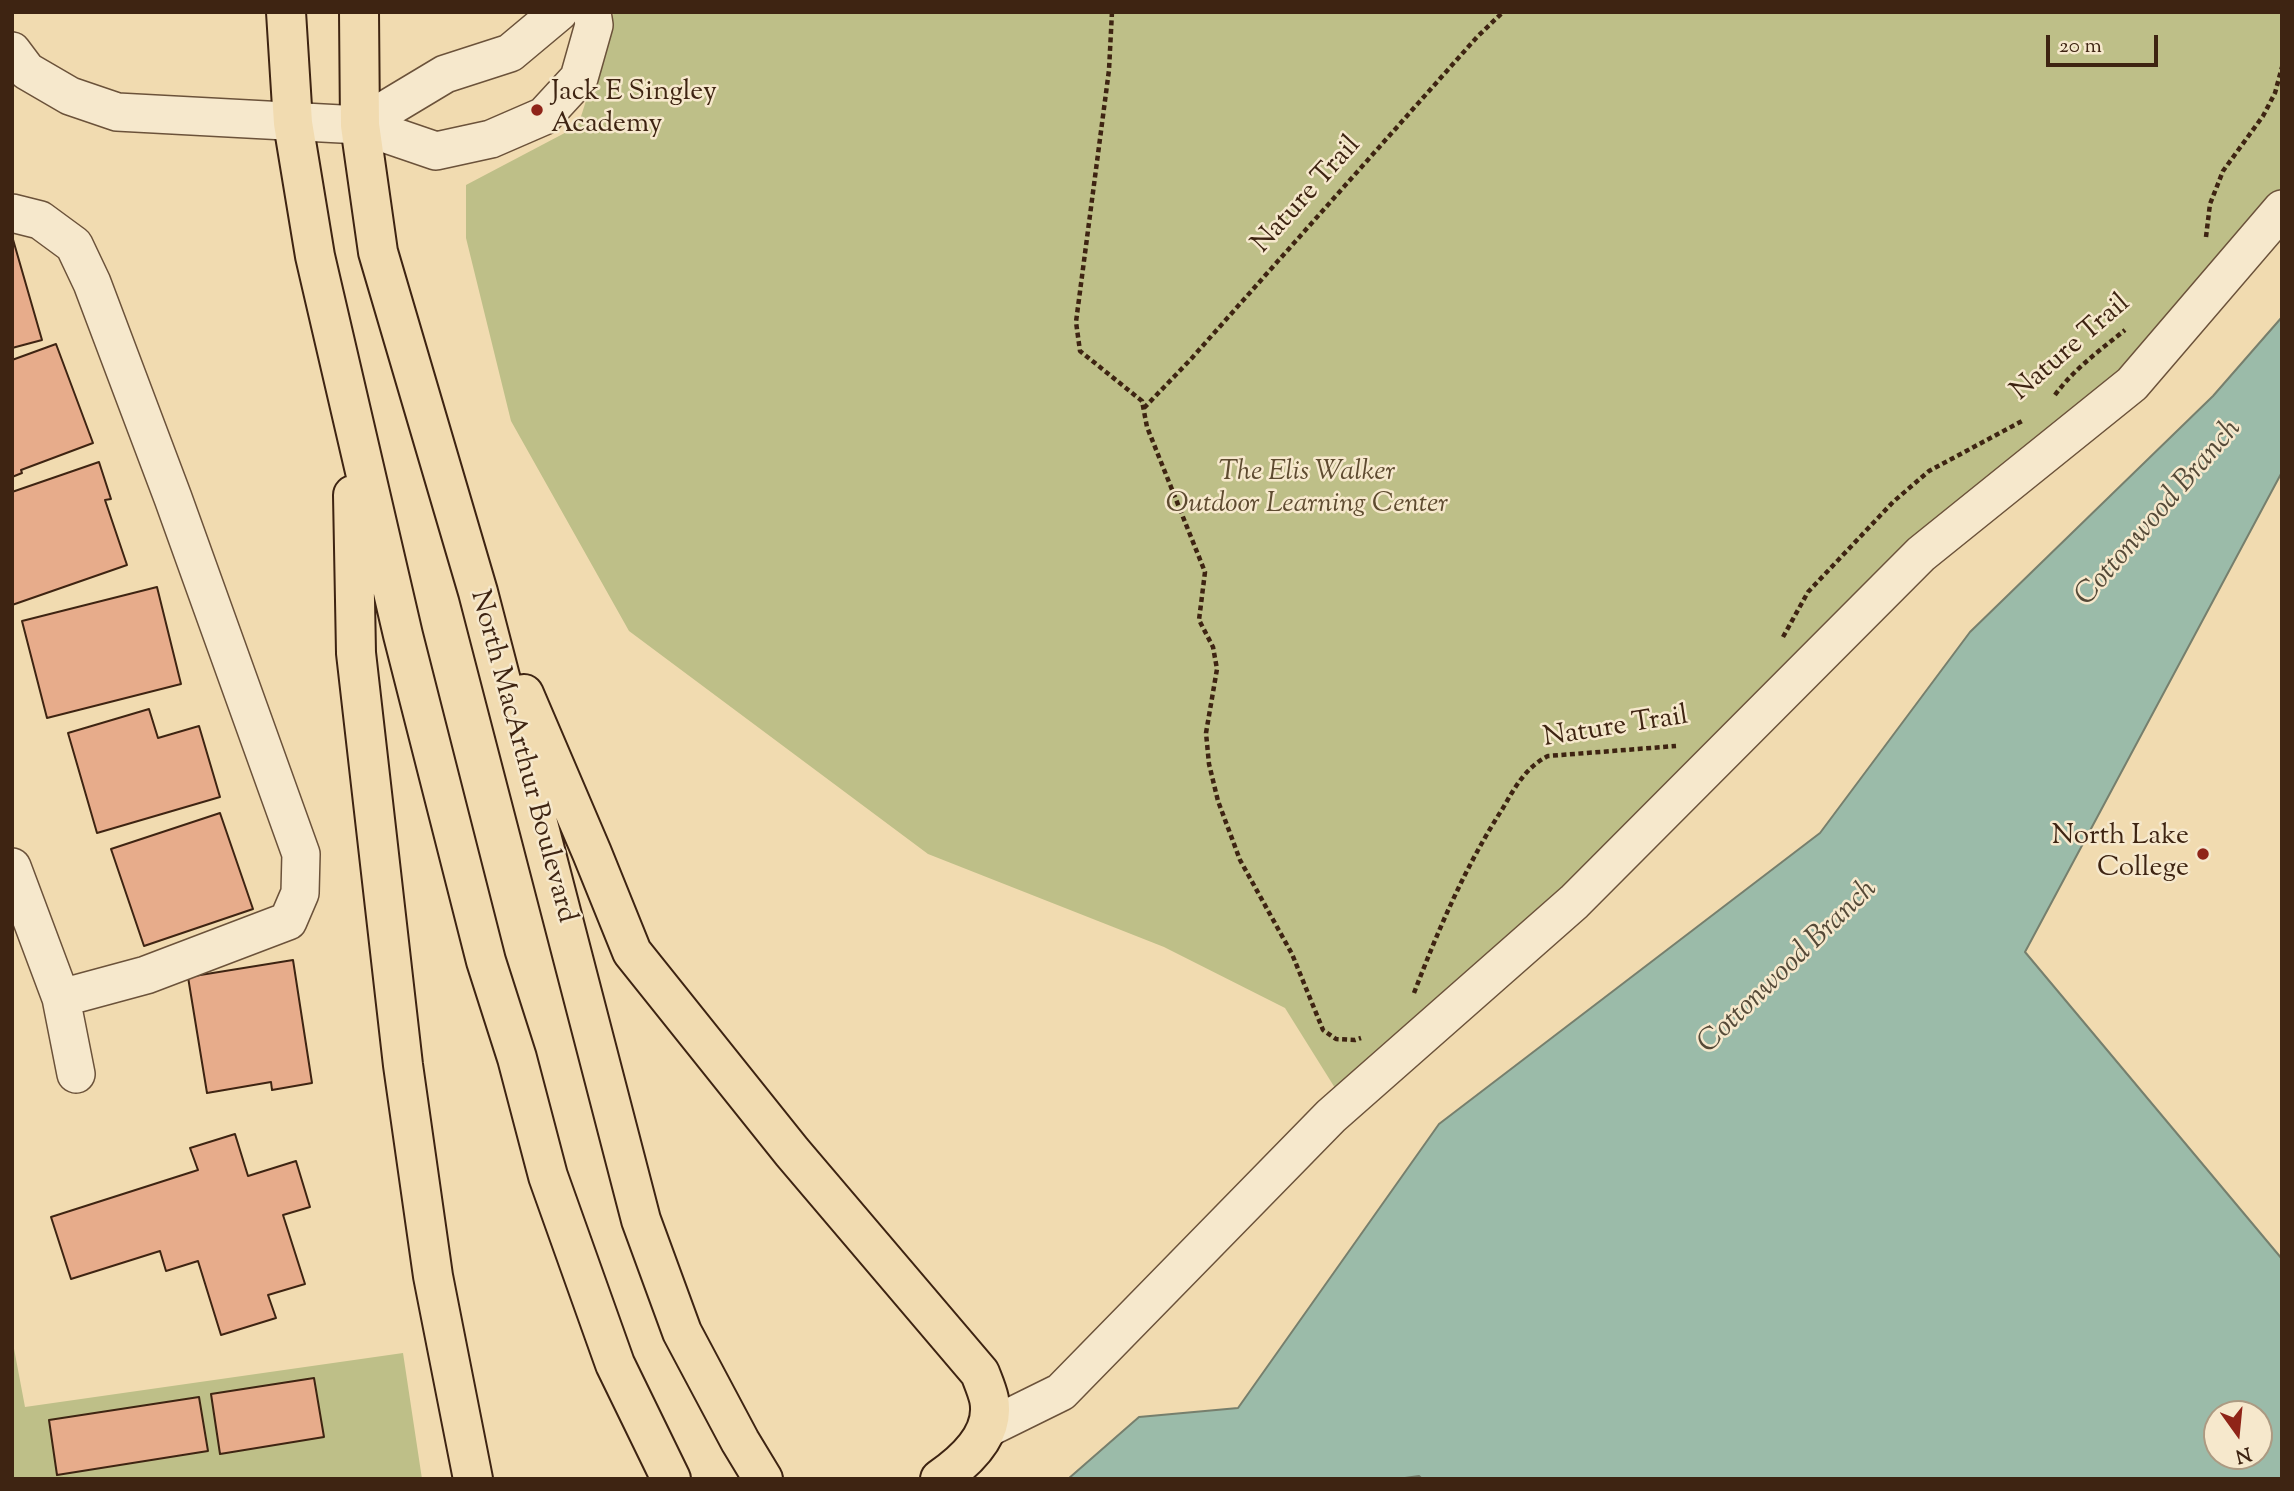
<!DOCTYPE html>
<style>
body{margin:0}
#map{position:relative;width:2294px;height:1491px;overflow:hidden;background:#f1dbb0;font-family:"Sorts Mill Goudy",serif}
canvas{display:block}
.frame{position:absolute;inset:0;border:14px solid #3e2412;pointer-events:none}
.north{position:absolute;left:2203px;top:1400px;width:70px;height:70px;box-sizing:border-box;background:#f6e8cc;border:2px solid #ac9a82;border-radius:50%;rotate:165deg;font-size:19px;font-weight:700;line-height:28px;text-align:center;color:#3e2412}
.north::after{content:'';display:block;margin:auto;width:24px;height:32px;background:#8f2418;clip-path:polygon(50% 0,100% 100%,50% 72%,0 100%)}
.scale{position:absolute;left:2046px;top:35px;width:112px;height:32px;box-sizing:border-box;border:4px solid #3e2412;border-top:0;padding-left:9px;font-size:21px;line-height:24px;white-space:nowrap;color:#3e2412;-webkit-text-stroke:5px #f6e8cc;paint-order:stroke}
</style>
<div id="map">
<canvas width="2294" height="1491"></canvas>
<div class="frame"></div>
<div class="north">N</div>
<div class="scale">20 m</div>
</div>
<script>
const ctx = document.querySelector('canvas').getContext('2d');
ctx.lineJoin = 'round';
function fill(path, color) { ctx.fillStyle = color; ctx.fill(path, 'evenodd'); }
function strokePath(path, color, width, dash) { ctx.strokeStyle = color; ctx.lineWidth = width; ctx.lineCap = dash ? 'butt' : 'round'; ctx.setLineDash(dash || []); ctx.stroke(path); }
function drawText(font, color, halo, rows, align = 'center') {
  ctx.font = font + ' "Sorts Mill Goudy",serif'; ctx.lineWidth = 5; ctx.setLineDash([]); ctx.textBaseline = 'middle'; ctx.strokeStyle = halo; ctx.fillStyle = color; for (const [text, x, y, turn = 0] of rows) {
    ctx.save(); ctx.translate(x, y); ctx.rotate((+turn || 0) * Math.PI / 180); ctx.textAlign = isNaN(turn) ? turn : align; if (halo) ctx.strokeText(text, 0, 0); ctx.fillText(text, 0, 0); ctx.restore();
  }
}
fill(new Path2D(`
 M614,12H2282V209L2132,384L1345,1104L1285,1008L1164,947L928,854L629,631L511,421L466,238V185L578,126Z
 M12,1338L25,1407L403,1353L422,1479H12Z`), '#bebf88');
const water = new Path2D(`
 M2282,317V472L2025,952L2282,1259V1479H1422L1419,1476L1398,1479H1068L1139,1417L1238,1408L1439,1124L1820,833L1970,632L2213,396ZM2217,1414H2259V1456H2217Z`);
fill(water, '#9bbba9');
strokePath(water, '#767f6d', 2);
const building = new Path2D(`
 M12,236L42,340L12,348Z
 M56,344L93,443L21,470L22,473L12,477V360Z
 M99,462L111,499L105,500L127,565L12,605V492Z
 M157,587L181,684L47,718L22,621Z
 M149,709L158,738L199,726L220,797L97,833L68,733Z
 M220,813L253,909L144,946L111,849Z
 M293,960L312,1083L272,1090L271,1082L207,1093L188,977Z
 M235,1134L248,1176L296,1161L310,1207L283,1215L305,1284L268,1295L276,1318L221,1335L198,1261L166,1271L160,1251L71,1279L51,1217L198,1170L190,1148Z
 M314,1378L324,1437L220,1454L211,1394Z
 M199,1397L208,1451L57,1475L49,1420Z`);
fill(building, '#e7ac8b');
strokePath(building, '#3e2412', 2);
const minor = new Path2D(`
 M12,51L27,71L70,96L117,112L360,125L436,151L491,139L544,116L579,78L594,25L592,12
 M360,125L445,74L510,53L559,12
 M12,213L40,220L74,245L92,283L173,498L301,854L300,893L288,921L146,975L61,998
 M12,867L61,998L76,1074
 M988,1428L1061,1392L1331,1116L1574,902L1921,554L2132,384L2282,209`);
const major = new Path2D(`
 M286,12L293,123L315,256L403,635L486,961L517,1058L548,1176L615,1364L671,1479
 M359,12L360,125L378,252L478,592L641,1220L682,1332L740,1441L763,1479
 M353,495L356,653L403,1065L433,1276L473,1479
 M524,694L592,853L632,952L792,1152L980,1373C983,1381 987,1390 989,1399C996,1433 966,1461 940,1479`);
strokePath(minor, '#6b523a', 40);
strokePath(major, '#3e2412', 42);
strokePath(new Path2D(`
 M1112,12L1109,70L1076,322L1080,351L1142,401L1147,427L1205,572L1199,620L1213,647L1217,669L1206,733L1209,764L1218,801L1240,860L1292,954L1323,1030L1336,1039L1355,1040L1361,1038
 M2206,237L2210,204L2223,171L2263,116L2275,93L2282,67
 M2055,395C2074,369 2100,350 2125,330
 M1144,408L1191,359L1477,37L1503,12
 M1783,637L1808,592L1893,502L1929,471L2024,420
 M1414,993C1439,928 1465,867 1503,808C1515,787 1526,767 1548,756L1676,746`), '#3e2412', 4.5, [5, 3.5]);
strokePath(minor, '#f6e8cc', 37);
strokePath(major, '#f1dbb0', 38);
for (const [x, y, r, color] of [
 [537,110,7,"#8f2418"],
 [2203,854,7,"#8f2418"]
]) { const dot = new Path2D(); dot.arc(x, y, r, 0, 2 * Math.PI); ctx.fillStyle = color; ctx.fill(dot); strokePath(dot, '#f6e8cc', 2.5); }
drawText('28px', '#3e2412', '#f6e8cc', [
 ["Jack E Singley",551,94],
 ["Academy",551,126],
 ["North Lake",2189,838,"right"],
 ["College",2189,870,"right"]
], 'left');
drawText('28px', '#3e2412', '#f6e8cc', [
 ["Nature Trail",1308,196,-48],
 ["Nature Trail",2072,349,-41],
 ["Nature Trail",1616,729,-9],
 ["North MacArthur Boulevard",521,757,75]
]);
drawText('italic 28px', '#5e4b30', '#f6e8cc', [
 ["The Elis Walker",1307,474],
 ["Outdoor Learning Center",1307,506]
]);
drawText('italic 30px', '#554a38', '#f6e8cc', [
 ["Cottonwood Branch",2160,514,-49],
 ["Cottonwood Branch",1789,968,-44]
]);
</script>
